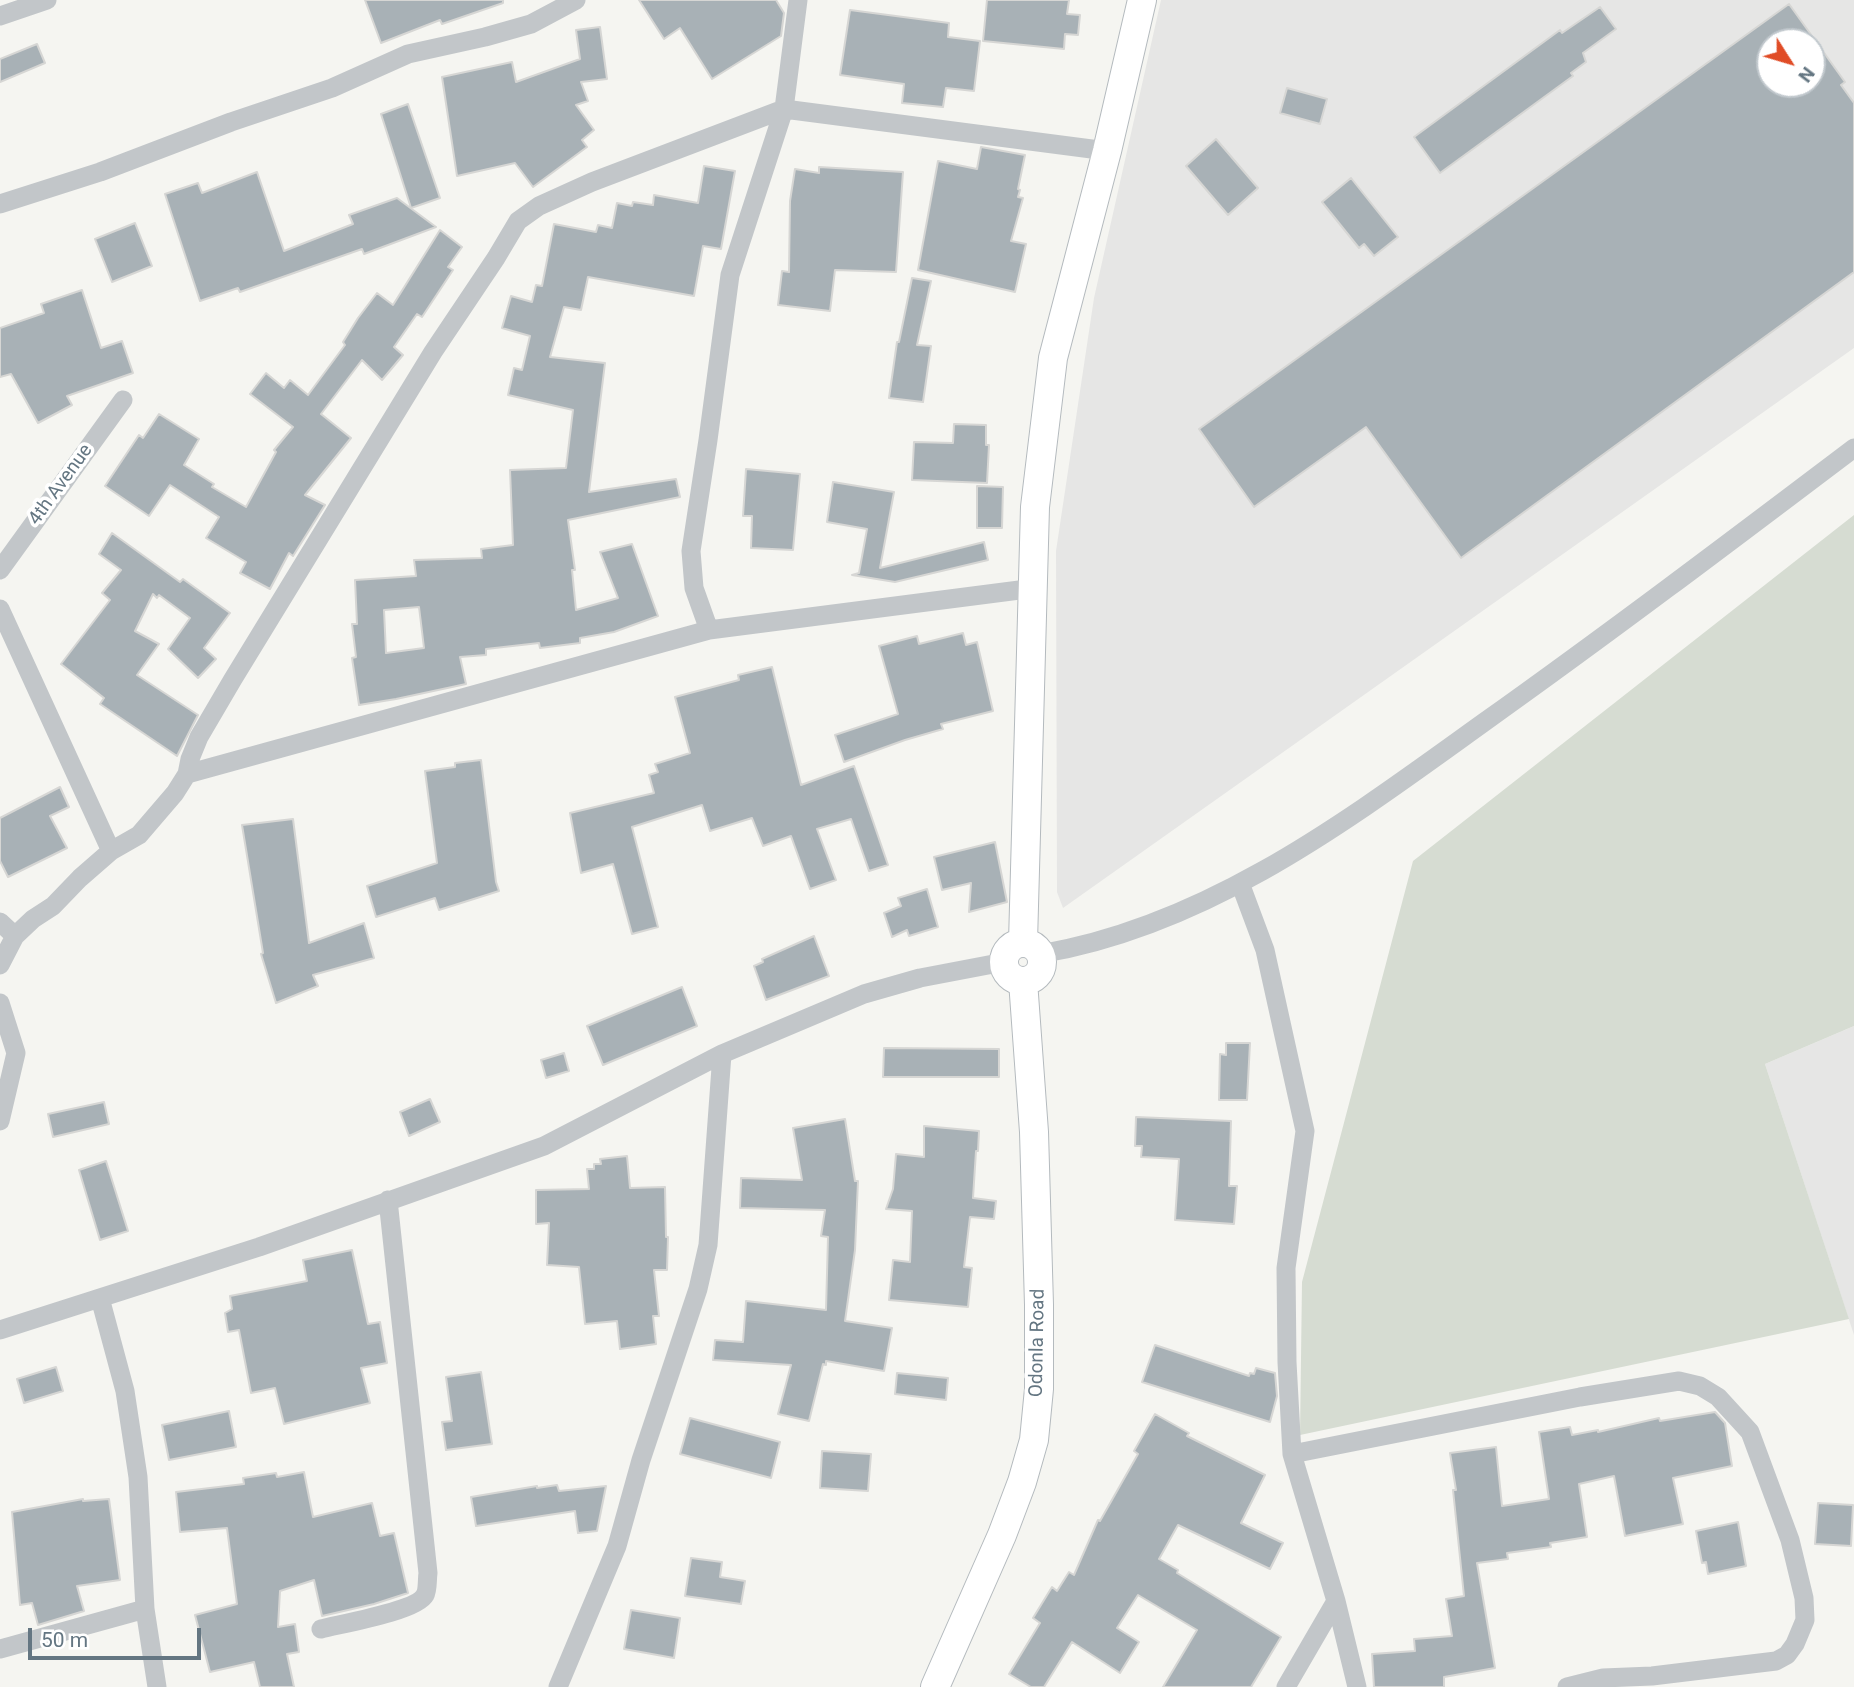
<!DOCTYPE html>
<style>
body{margin:0}
#map{position:relative;width:1854px;height:1687px;overflow:hidden;background:#f5f5f1;font-family:Roboto,sans-serif}
canvas{display:block}
.north{position:absolute;left:1756px;top:28px;width:70px;height:70px;box-sizing:border-box;background:#fff;border:2px solid #c1c8cd;border-radius:50%;rotate:127deg;font-size:19px;font-weight:700;line-height:28px;text-align:center;color:#647682}
.north::after{content:'';display:block;margin:auto;width:24px;height:32px;background:#e04c26;clip-path:polygon(50% 0,100% 100%,50% 72%,0 100%)}
.scale{position:absolute;left:28px;top:1628px;width:173px;height:32px;box-sizing:border-box;border:4px solid #647682;border-top:0;padding-left:9px;font-size:21px;line-height:24px;white-space:nowrap;color:#647682;-webkit-text-stroke:5px #fff;paint-order:stroke}
</style>
<div id="map">
<canvas width="1854" height="1687"></canvas>
<div class="north">N</div>
<div class="scale">50 m</div>
</div>
<script>
const ctx = document.querySelector('canvas').getContext('2d');
ctx.lineJoin = 'round';
function fill(path, color) { ctx.fillStyle = color; ctx.fill(path, 'evenodd'); }
function strokePath(path, color, width, dash) { ctx.strokeStyle = color; ctx.lineWidth = width; ctx.lineCap = dash ? 'butt' : 'round'; ctx.setLineDash(dash || []); ctx.stroke(path); }
function drawText(font, color, halo, rows, align = 'center') {
  ctx.font = font + ' Roboto,sans-serif'; ctx.lineWidth = 7; ctx.setLineDash([]); ctx.textBaseline = 'middle'; ctx.strokeStyle = halo; ctx.fillStyle = color; for (const [text, x, y, turn = 0] of rows) {
    ctx.save(); ctx.translate(x, y); ctx.rotate((+turn || 0) * Math.PI / 180); ctx.textAlign = isNaN(turn) ? turn : align; if (halo) ctx.strokeText(text, 0, 0); ctx.fillText(text, 0, 0); ctx.restore();
  }
}
fill(new Path2D(`
 M1161,0H1854V348L1063,908L1057,892L1056,551L1094,298ZM1770,42H1812V84H1770Z
 M1854,1026V1335L1765,1064Z`), '#e6e6e5');
fill(new Path2D(`
 M1854,515V1026L1765,1064L1849,1319L1300,1435L1302,1282L1413,861Z`), '#d6dcd2');
const building = new Path2D(`
 M365,0H503V3L442,24L440,20L381,43Z
 M639,0H776L784,13L781,36L712,79L680,28L664,39Z
 M987,0H1069L1067,14L1080,15L1078,35L1065,34L1064,49L983,41Z
 M1789,4L1845,82L1841,85L1854,103V272L1461,558L1366,427L1254,507L1199,429ZM1770,42H1812V84H1770Z
 M1600,7L1616,29L1583,53L1586,62L1571,73L1573,76L1440,173L1414,137L1560,30L1562,33Z
 M850,10L949,23L948,37L980,41L974,91L946,88L943,107L902,103L904,84L840,75Z
 M600,27L607,79L581,82L588,101L576,105L594,130L582,140L587,147L533,187L515,163L457,176L442,77L512,62L516,82L580,59L576,30Z
 M37,44L45,63L0,82V59Z
 M1287,88L1327,99L1320,124L1280,113Z
 M408,104L440,198L411,208L381,114Z
 M1216,139L1258,188L1228,215L1186,166Z
 M981,147L1025,155L1018,189L1020,190L1018,197L1023,198L1011,241L1026,244L1015,292L918,270L938,161L977,169Z
 M704,166L735,171L721,249L703,246L694,296L588,277L581,310L564,307L550,357L605,363L589,492L676,479L680,497L568,520L575,570H572L576,610L618,598L600,552L632,544L658,616L614,632L580,638V643L540,648L539,643L486,649V655L460,657L466,684L396,699L359,705L352,658L356,657L352,624H357L355,580L416,576L414,560L482,558L481,549L513,545L510,470L566,468L573,410L508,395L514,368L522,370L530,336L502,328L511,296L532,302L536,285L542,286L554,224L596,232L598,225L612,228L617,203L632,206L633,202L653,205L654,195L698,203ZM419,607L424,648L386,653L384,610Z
 M819,167L903,172L896,272L835,270L830,311L778,305L782,271L789,272L790,201L795,169L819,173Z
 M257,172L284,251L353,224L349,215L397,198L436,227L364,254L362,249L240,292L238,288L200,301L165,194L198,183L202,193Z
 M1351,178L1398,237L1374,256L1364,244L1359,248L1322,202Z
 M135,223L152,266L112,282L95,239Z
 M440,230L462,247L448,267L453,270L422,317L417,314L394,347L403,355L382,380L362,360L321,414L351,438L305,495L325,505L293,556L289,553L270,589L240,573L246,562L206,538L219,517L170,485L149,516L105,486L139,435L143,438L159,414L199,439L184,465L214,484L212,487L246,507L276,452L274,450L293,427L250,394L266,373L284,388L290,380L308,395L345,345L343,342L358,318L377,293L393,305Z
 M912,278L931,281L917,345L931,346L923,402L889,398L897,342H899Z
 M82,290L101,348L122,341L133,373L67,396L72,405L38,423L11,374L0,377V328L44,313L41,304Z
 M954,424L986,425V445H989L987,483L912,480L914,442L953,443Z
 M746,469L800,474L793,550L751,548L752,516H743Z
 M833,482L894,492L880,568L984,542L988,560L895,582L852,575L859,573L867,529L827,522Z
 M977,486L1003,487L1002,528H977Z
 M112,533L180,582L183,579L230,613L204,648L216,659L198,678L168,649L190,618L159,595L157,598L153,594L135,631L159,644L137,675L198,715L177,756L100,704L104,698L61,664L110,600L102,593L121,570L99,554Z
 M963,633L966,645L977,642L993,711L941,724L943,729L905,740L844,762L835,735L898,714L879,646L917,636L919,644Z
 M772,667L801,785L854,766L888,865L869,871L851,819L817,829L836,880L810,889L791,836L763,846L752,818L710,831L702,805L632,827L658,927L632,934L613,864L581,873L570,813L654,793L649,775L658,772L655,764L690,753L675,697L739,680L738,675Z
 M481,760L496,882L499,891L439,910L435,898L376,917L367,886L437,863L425,771L455,767V763Z
 M60,787L69,807L50,816L67,848L8,877L0,861V818Z
 M293,819L309,943L364,923L374,958L313,975L318,986L276,1003L261,954L263,953L242,825Z
 M995,842L1007,902L969,912L971,883L942,890L934,857Z
 M927,889L938,927L909,936L907,930L892,937L884,913L901,906L898,898Z
 M814,936L829,976L766,1000L754,966L763,962L762,959Z
 M682,987L697,1026L603,1065L587,1026Z
 M1226,1043H1250L1247,1100H1219L1220,1054L1226,1055Z
 M884,1048L999,1049V1077H883Z
 M564,1053L569,1071L546,1078L541,1060Z
 M430,1099L440,1122L409,1136L400,1112Z
 M104,1102L109,1124L53,1137L48,1114Z
 M1136,1117L1231,1121L1229,1186H1237L1234,1224L1175,1220L1179,1159L1141,1157L1142,1146H1135Z
 M845,1119L855,1181H858L855,1250L845,1321L892,1328L884,1371L826,1361V1365L823,1364L809,1421L778,1414L791,1365L713,1360L715,1340L743,1342L746,1301L826,1310L828,1237L821,1236L825,1210L740,1208L741,1178L802,1180L793,1128Z
 M924,1126L979,1131L978,1151H976L973,1198L996,1201L994,1219L970,1217L964,1267L972,1268L968,1307L889,1300L893,1260L910,1262L912,1211L886,1209L893,1189L896,1154L924,1157Z
 M627,1156L630,1188L665,1187L666,1237H668L667,1270H654L659,1316H653L656,1344L620,1349L617,1321L585,1324L579,1267L547,1265L549,1223L536,1224V1190L589,1189L587,1169H594V1164H601L600,1159Z
 M106,1161L128,1231L100,1240L79,1170Z
 M352,1250L368,1324L380,1322L387,1363L361,1368L370,1403L284,1424L275,1388L251,1393L239,1330L228,1332L225,1313L232,1309L230,1296L307,1281L303,1260Z
 M1155,1345L1249,1376L1250,1373L1254,1374L1256,1368L1275,1373L1277,1396L1270,1422L1142,1382Z
 M56,1367L63,1391L24,1403L17,1379Z
 M481,1372L492,1444L446,1450L442,1422L452,1421L446,1377Z
 M897,1373L948,1378L946,1400L895,1394Z
 M229,1411L236,1447L169,1460L162,1425Z
 M1715,1412L1725,1423L1732,1466L1673,1478L1683,1524L1625,1536L1614,1476L1579,1484L1587,1537L1550,1543L1551,1547L1507,1553L1508,1559L1477,1563L1495,1668L1444,1677V1687H1374L1372,1654L1415,1651L1414,1639L1452,1636L1446,1599L1464,1596L1453,1490H1456L1450,1453L1496,1447L1502,1506L1549,1499L1539,1432L1570,1427L1572,1435L1598,1430V1432L1659,1418L1660,1421Z
 M1155,1414L1189,1433L1187,1436L1265,1475L1241,1523L1283,1543L1270,1569L1178,1525L1159,1559L1178,1570L1177,1573L1281,1637L1251,1687H1163L1197,1630L1138,1595L1117,1628L1139,1642L1120,1673L1072,1642L1044,1687H1031L1009,1674L1040,1623L1033,1618L1052,1587L1057,1591L1069,1572L1074,1575L1098,1520L1100,1521L1138,1454L1134,1451Z
 M690,1418L780,1442L771,1478L680,1454Z
 M822,1451L871,1454L868,1491L820,1488Z
 M304,1472L313,1517L372,1503L380,1536L394,1533L408,1593L374,1604L322,1616L314,1580L280,1591L278,1627L295,1624L299,1652L287,1654L294,1687H260L254,1662L210,1672L195,1615L237,1604L227,1528L180,1532L176,1492L244,1484L243,1478L276,1473L277,1477Z
 M557,1485L559,1491L606,1486L597,1531L578,1533L575,1511L476,1526L471,1497L537,1486V1488Z
 M83,1499V1501L109,1499L120,1580L77,1586L84,1611L38,1625L32,1603L20,1605L12,1512Z
 M1818,1503L1853,1505L1851,1546L1815,1544Z
 M1738,1522L1746,1566L1708,1574L1706,1562L1702,1563L1696,1531Z
 M691,1558L722,1562L720,1577L745,1581L741,1604L685,1596Z
 M631,1610L680,1618L674,1658L624,1649Z`);
fill(building, '#a8b1b6');
strokePath(building, '#d6d6d4', 2);
const secondary = new Path2D(`
 M1023,942L1035,507L1053,358L1107,151L1142,0
 M1004 962a19 19 0 1 1 38 0a19 19 0 1 1-38 0Z
 M935,1687L1002,1535L1022,1482L1034,1440L1039,1389V1305L1034,1132L1023,981`);
strokePath(secondary, '#b4babe', 30);
strokePath(new Path2D(`
 M0,16L47,0
 M0,204L100,172L231,122L332,88L408,54L485,37L531,24L576,0
 M0,570L123,400
 M0,609L111,851
 M709,630L694,588L691,551L708,440L730,275L784,109L798,0
 M187,774L709,630L1035,588
 M1240,883L1265,950L1305,1131L1286,1268L1287,1362L1292,1454L1336,1601L1357,1687
 M0,922L15,936
 M1040,954C1208,926 1348,820 1483,723C1608,634 1731,541 1854,448
 M0,965L15,936L33,919L53,906L80,878L111,851L139,835L175,793L187,774L190,759L199,737L233,679L433,352L496,258L518,221L539,206L592,182L784,109L1107,151
 M0,1003L16,1053L0,1121
 M100,1298L125,1391L138,1477L145,1609L157,1687
 M0,1330L259,1247L544,1146L722,1054L864,994L920,978L1004,962
 M1292,1454L1580,1397L1679,1381L1700,1386L1718,1397L1750,1432L1790,1540L1804,1598L1805,1620L1795,1644L1787,1655L1776,1661L1652,1676L1603,1678L1567,1687
 M321,1629C340,1624 417,1611 425,1595C428,1590 427,1579 428,1573L388,1200
 M0,1649L145,1609
 M558,1687L617,1546L641,1460L698,1289L708,1245L722,1054
 M1286,1687L1336,1601`), '#c2c6c9', 19);
strokePath(secondary, '#fff', 28);
drawText('19px', '#647682', '#fff', [
 ["4th Avenue",61,485,-54],
 ["Odonla Road",1038,1343,-89]
]);
</script>
